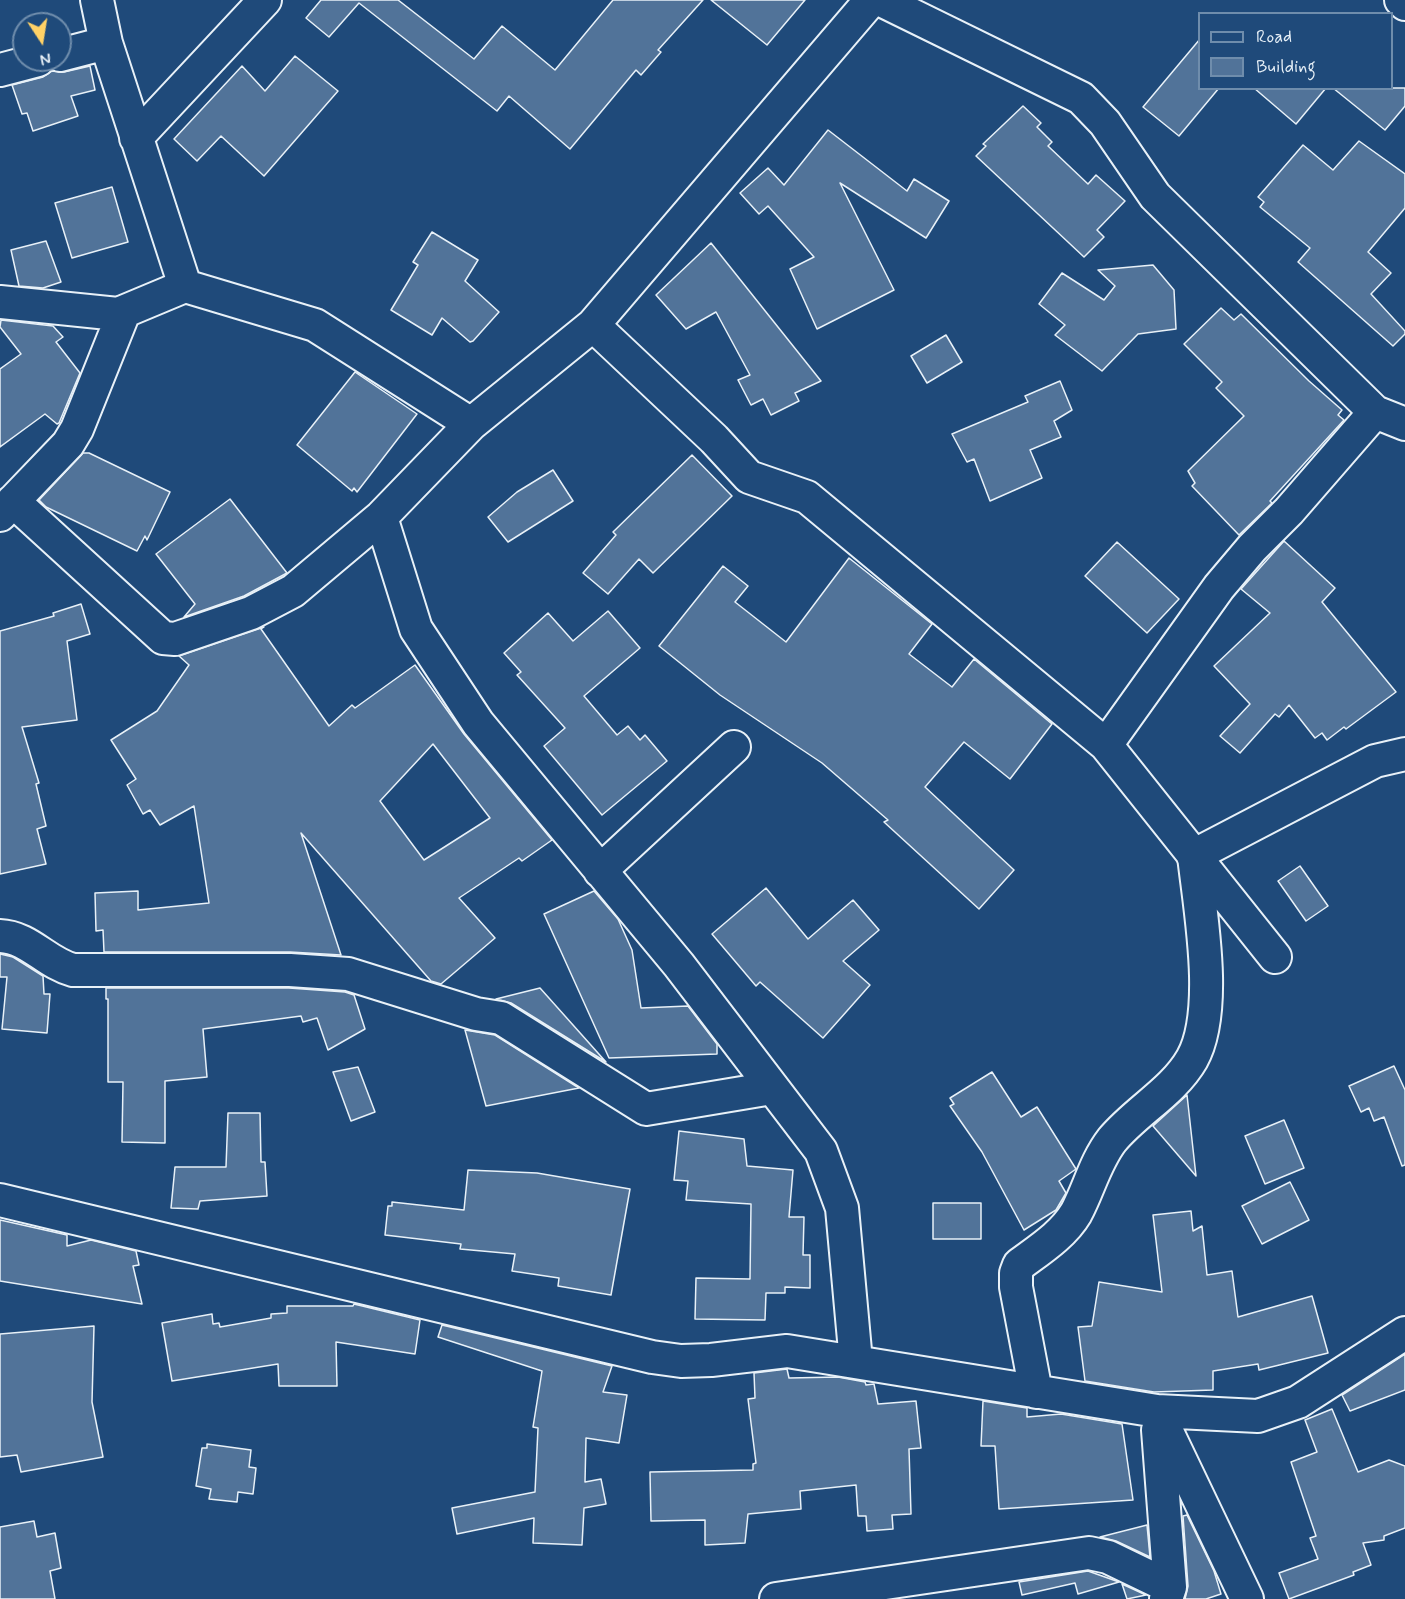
<!DOCTYPE html>
<style>
body{margin:0}
#map{position:relative;width:1405px;height:1599px;overflow:hidden;background:#1f4a7a;font-family:Mynerve,sans-serif}
canvas{display:block}
.legend{position:absolute;left:1198px;top:12px;width:195px;height:78px;box-sizing:border-box;background:#1f4a7a;border:2px solid #6f8dac;margin:0;padding:8px 10px;list-style:none;font-size:18px;color:#e8f1f8}
.legend li{display:flex;align-items:center;gap:12px;height:30px}
.legend b{width:30px;border:2px solid #6f8dac}
.north{position:absolute;left:12px;top:12px;width:60px;height:60px;box-sizing:border-box;background:#1f4a7a;border:2px solid #6f8dac;border-radius:50%;rotate:168deg;font-size:16px;font-weight:700;line-height:24px;text-align:center;color:#e8f1f8}
.north::after{content:'';display:block;margin:auto;width:21px;height:27px;background:#ffd166;clip-path:polygon(50% 0,100% 100%,50% 72%,0 100%)}
</style>
<div id="map">
<canvas width="1405" height="1599"></canvas>
<ul class="legend">
<li><b style="height:8px;background:#1f4a7a"></b>Road</li>
<li><b style="height:16px;background:#517399"></b>Building</li>
</ul>
<div class="north">N</div>
</div>
<script>
const ctx = document.querySelector('canvas').getContext('2d');
ctx.lineJoin = 'round';
function fill(path, color) { ctx.fillStyle = color; ctx.fill(path, 'evenodd'); }
function strokePath(path, color, width, dash) { ctx.strokeStyle = color; ctx.lineWidth = width; ctx.lineCap = dash ? 'butt' : 'round'; ctx.setLineDash(dash || []); ctx.stroke(path); }
const building = new Path2D(`
 M321,0H398L474,59L502,26L555,70L613,0H703L658,50L661,52L641,75L636,70L570,149L509,96L497,111L359,3L329,37L306,18Z
 M711,0H805L767,45Z
 M1200,39V88H1219L1179,136L1143,107Z
 M295,56L338,91L264,176L221,136L197,161L174,139L242,66L265,91Z
 M90,66L95,90L71,96L78,116L33,131L27,113L22,114L12,85L43,77L52,71L64,72Z
 M1254,88H1326L1296,124Z
 M1333,88H1405V106L1385,130Z
 M1023,106L1041,123L1037,127L1052,142L1048,146L1088,184L1096,175L1125,201L1097,230L1104,237L1084,257L976,156L986,146L983,144Z
 M828,130L907,191L914,179L949,201L926,238L840,183L894,290L817,329L790,269L814,257L768,206L759,214L740,193L768,168L784,185Z
 M1359,141L1405,174V208L1368,252L1391,273L1371,294L1405,331V334L1393,346L1298,262L1310,248L1260,207L1264,202L1258,197L1303,145L1333,170Z
 M112,187L128,242L72,258L55,203Z
 M432,232L478,260L465,281L499,312L473,341L470,342L442,318L432,335L391,310L418,265L413,262Z
 M46,241L61,282L43,288L19,286L11,250Z
 M711,243L821,381L795,393L799,401L771,415L763,399L751,405L738,380L750,375L716,312L686,329L656,295Z
 M1153,265L1174,290L1176,329L1138,334L1102,371L1055,335L1065,325L1039,304L1062,273L1104,300L1115,286L1098,270Z
 M1221,308L1234,320L1241,314L1309,381L1342,410L1338,415L1344,420L1270,501L1272,503L1239,535L1192,486L1195,483L1188,471L1244,416L1216,388L1222,382L1184,344Z
 M1,320L53,326L63,337L56,342L80,373L59,423L57,424L45,414L0,447V369L21,354L0,327Z
 M946,335L962,362L927,383L911,356Z
 M355,372L417,414L357,492L354,488L352,491L297,445Z
 M1060,381L1072,410L1054,421L1061,437L1030,450L1042,478L990,501L974,459L967,462L952,434L1028,402L1025,396Z
 M83,453H89L170,492L147,540L145,536L137,551L46,507L39,500Z
 M692,455L732,496L653,573L639,559L608,594L583,573L616,535L613,532Z
 M553,470L573,501L508,542L488,517L517,492Z
 M230,499L287,573L244,596L184,617L195,604L156,554Z
 M1284,541L1335,588L1322,602L1396,692L1346,729L1344,727L1327,740L1322,733L1315,738L1289,705L1279,717L1275,714L1240,753L1220,736L1250,704L1214,666L1270,613L1241,589Z
 M1117,542L1179,599L1147,633L1085,576Z
 M849,558L932,624L909,654L952,687L974,659L1052,724L1010,779L964,742L925,787L1014,870L979,909L884,822L888,820L822,763L720,695L659,646L723,566L748,586L735,602L786,642Z
 M81,604L90,634L67,641L77,720L22,727L39,783L36,784L46,826L37,829L46,864L0,874V631L54,616L53,613Z
 M608,611L640,648L584,696L617,735L628,726L640,740L645,735L667,761L602,815L544,746L565,728L517,675L521,672L504,653L548,613L573,641Z
 M264,627L261,629L329,726L352,705L355,708L415,665L464,734L552,840L522,861L519,858L459,898L495,938L441,984L431,981L301,833L341,955L290,952H104L103,930L96,931L95,893L138,891V910L209,903L194,806L160,825L150,810L143,814L127,785L136,779L111,740L157,711L189,665L179,656ZM433,744L490,818L424,860L380,801Z
 M1300,866L1328,906L1306,921L1278,881Z
 M766,888L808,939L853,900L879,930L843,961L870,985L823,1038L760,982L756,986L712,934Z
 M594,891L618,919L632,950L641,1008L688,1006L717,1044V1054L609,1058L544,914Z
 M0,954L13,957L43,976L44,994H50L47,1033L2,1029L7,977H0Z
 M106,988H289L345,992L354,995L365,1029L328,1050L317,1018L303,1022L301,1016L203,1029L207,1077L165,1081V1143L122,1142L123,1082H108V999H106Z
 M540,988L606,1062L511,1003L496,999Z
 M465,1030L495,1035L579,1088L486,1106Z
 M1394,1066L1405,1090V1165L1402,1166L1384,1117L1374,1121L1369,1108L1361,1112L1349,1086Z
 M358,1067L375,1112L351,1121L333,1072Z
 M992,1072L1021,1117L1037,1107L1076,1169L1059,1181L1066,1193L1056,1210L1024,1230L982,1152L950,1106L954,1104L950,1098Z
 M1187,1095L1196,1176L1153,1126Z
 M228,1113H260L261,1162H265L267,1196L200,1201L198,1209L171,1208L175,1167H226Z
 M1284,1120L1304,1168L1265,1184L1245,1136Z
 M679,1131L744,1139L747,1166L793,1170L789,1217H804L803,1255H810V1288L785,1287V1293H766L765,1320L695,1319L696,1278L750,1279L751,1204L686,1200L688,1181L674,1180Z
 M468,1170L537,1173L630,1189L611,1295L558,1286L559,1278L512,1271L515,1254L460,1249L461,1244L385,1235L388,1206H392V1202L464,1210Z
 M1290,1182L1309,1220L1262,1244L1242,1206Z
 M933,1203H981V1239H933Z
 M1191,1211L1193,1231L1202,1226L1207,1275L1232,1271L1238,1317L1312,1296L1328,1353L1259,1370L1258,1364L1213,1371V1390L1154,1392L1085,1381L1078,1327L1092,1326L1099,1282L1162,1292L1153,1215Z
 M0,1220L67,1235V1246L91,1240L136,1251L139,1265L133,1266L142,1304L0,1281Z
 M354,1304L420,1320L415,1354L336,1342L337,1386H279L278,1364L172,1381L162,1323L212,1314L213,1324L219,1323L220,1327L271,1318V1314L287,1313V1306H353Z
 M442,1325L612,1366L603,1392L627,1395L619,1443L586,1438L585,1482L601,1479L606,1504L584,1508L582,1545L533,1543L534,1518L457,1534L452,1508L535,1492L538,1428L533,1427L542,1371L438,1337Z
 M94,1326L92,1402L103,1457L21,1472L17,1455L0,1457V1334Z
 M1405,1354V1390L1350,1411L1342,1395Z
 M787,1369L789,1378L838,1377L865,1382L866,1385L874,1384L878,1404L916,1401L921,1448L909,1449L911,1514L892,1515L893,1529L867,1531L866,1516H858L856,1485L800,1491L801,1509L748,1514L745,1543L705,1545V1520L651,1521L650,1472L753,1470V1464L756,1463L748,1399L755,1398L754,1373Z
 M983,1401L1027,1408V1417L1061,1414L1122,1424L1133,1500L999,1509L995,1446H981Z
 M1332,1409L1358,1472L1389,1460L1405,1466V1528L1384,1536V1540L1363,1543L1371,1565L1353,1572L1354,1575L1289,1599L1279,1573L1318,1559L1310,1538L1316,1536L1291,1462L1317,1452L1305,1420Z
 M207,1444L251,1450L249,1467L256,1468L253,1494L238,1492L237,1502L209,1499L211,1489L196,1486L202,1448H207Z
 M1187,1515L1214,1571L1221,1594L1206,1599H1185L1188,1586L1183,1516Z
 M34,1521L37,1537L55,1533L61,1568L50,1571L55,1599H0V1527Z
 M1147,1525L1150,1557L1116,1541L1100,1537Z
 M1088,1571L1119,1582L1078,1594L1075,1583L1022,1595L1019,1582Z
 M1122,1584L1146,1595L1127,1599Z`);
fill(building, '#517399');
strokePath(building, '#e8f1f8', 1.5);
const street = new Path2D(`
 M97,0L106,43L185,286
 M881,0L1081,98L1105,123L1155,196L1375,412L1405,424
 M1401,0L1405,4
 M60,55L106,43
 M0,70L38,60
 M136,138L265,0
 M0,302L118,314L185,286L315,325L471,424
 M593,325L871,0
 M13,501L163,638L175,639L251,613L293,591L381,517L471,424L593,325L714,439L749,477L807,497L1106,745L1275,957
 M0,515L68,444L77,429L124,312
 M381,517L416,629L478,723L679,965L821,1151L842,1208L856,1362
 M1106,745L1219,587L1252,548L1289,511L1375,412
 M1193,856L1375,761L1405,754
 M600,871L734,747
 M0,936C29,937 46,963 73,970H290L348,974L476,1014L501,1018L646,1109L772,1088
 M0,1200L652,1357L681,1361L711,1360L787,1351L1157,1411L1258,1416L1298,1402L1405,1333
 M1036,1392L1016,1287V1273L1019,1265C1039,1250 1063,1235 1076,1213C1089,1189 1095,1162 1112,1140C1136,1111 1173,1092 1192,1059C1219,1011 1200,910 1194,856
 M1157,1411L1247,1599
 M1158,1430L1170,1587L1166,1599
 M776,1599L1089,1553L1108,1557L1170,1587`);
strokePath(street, '#e8f1f8', 36);
strokePath(street, '#1f4a7a', 32);
</script>
